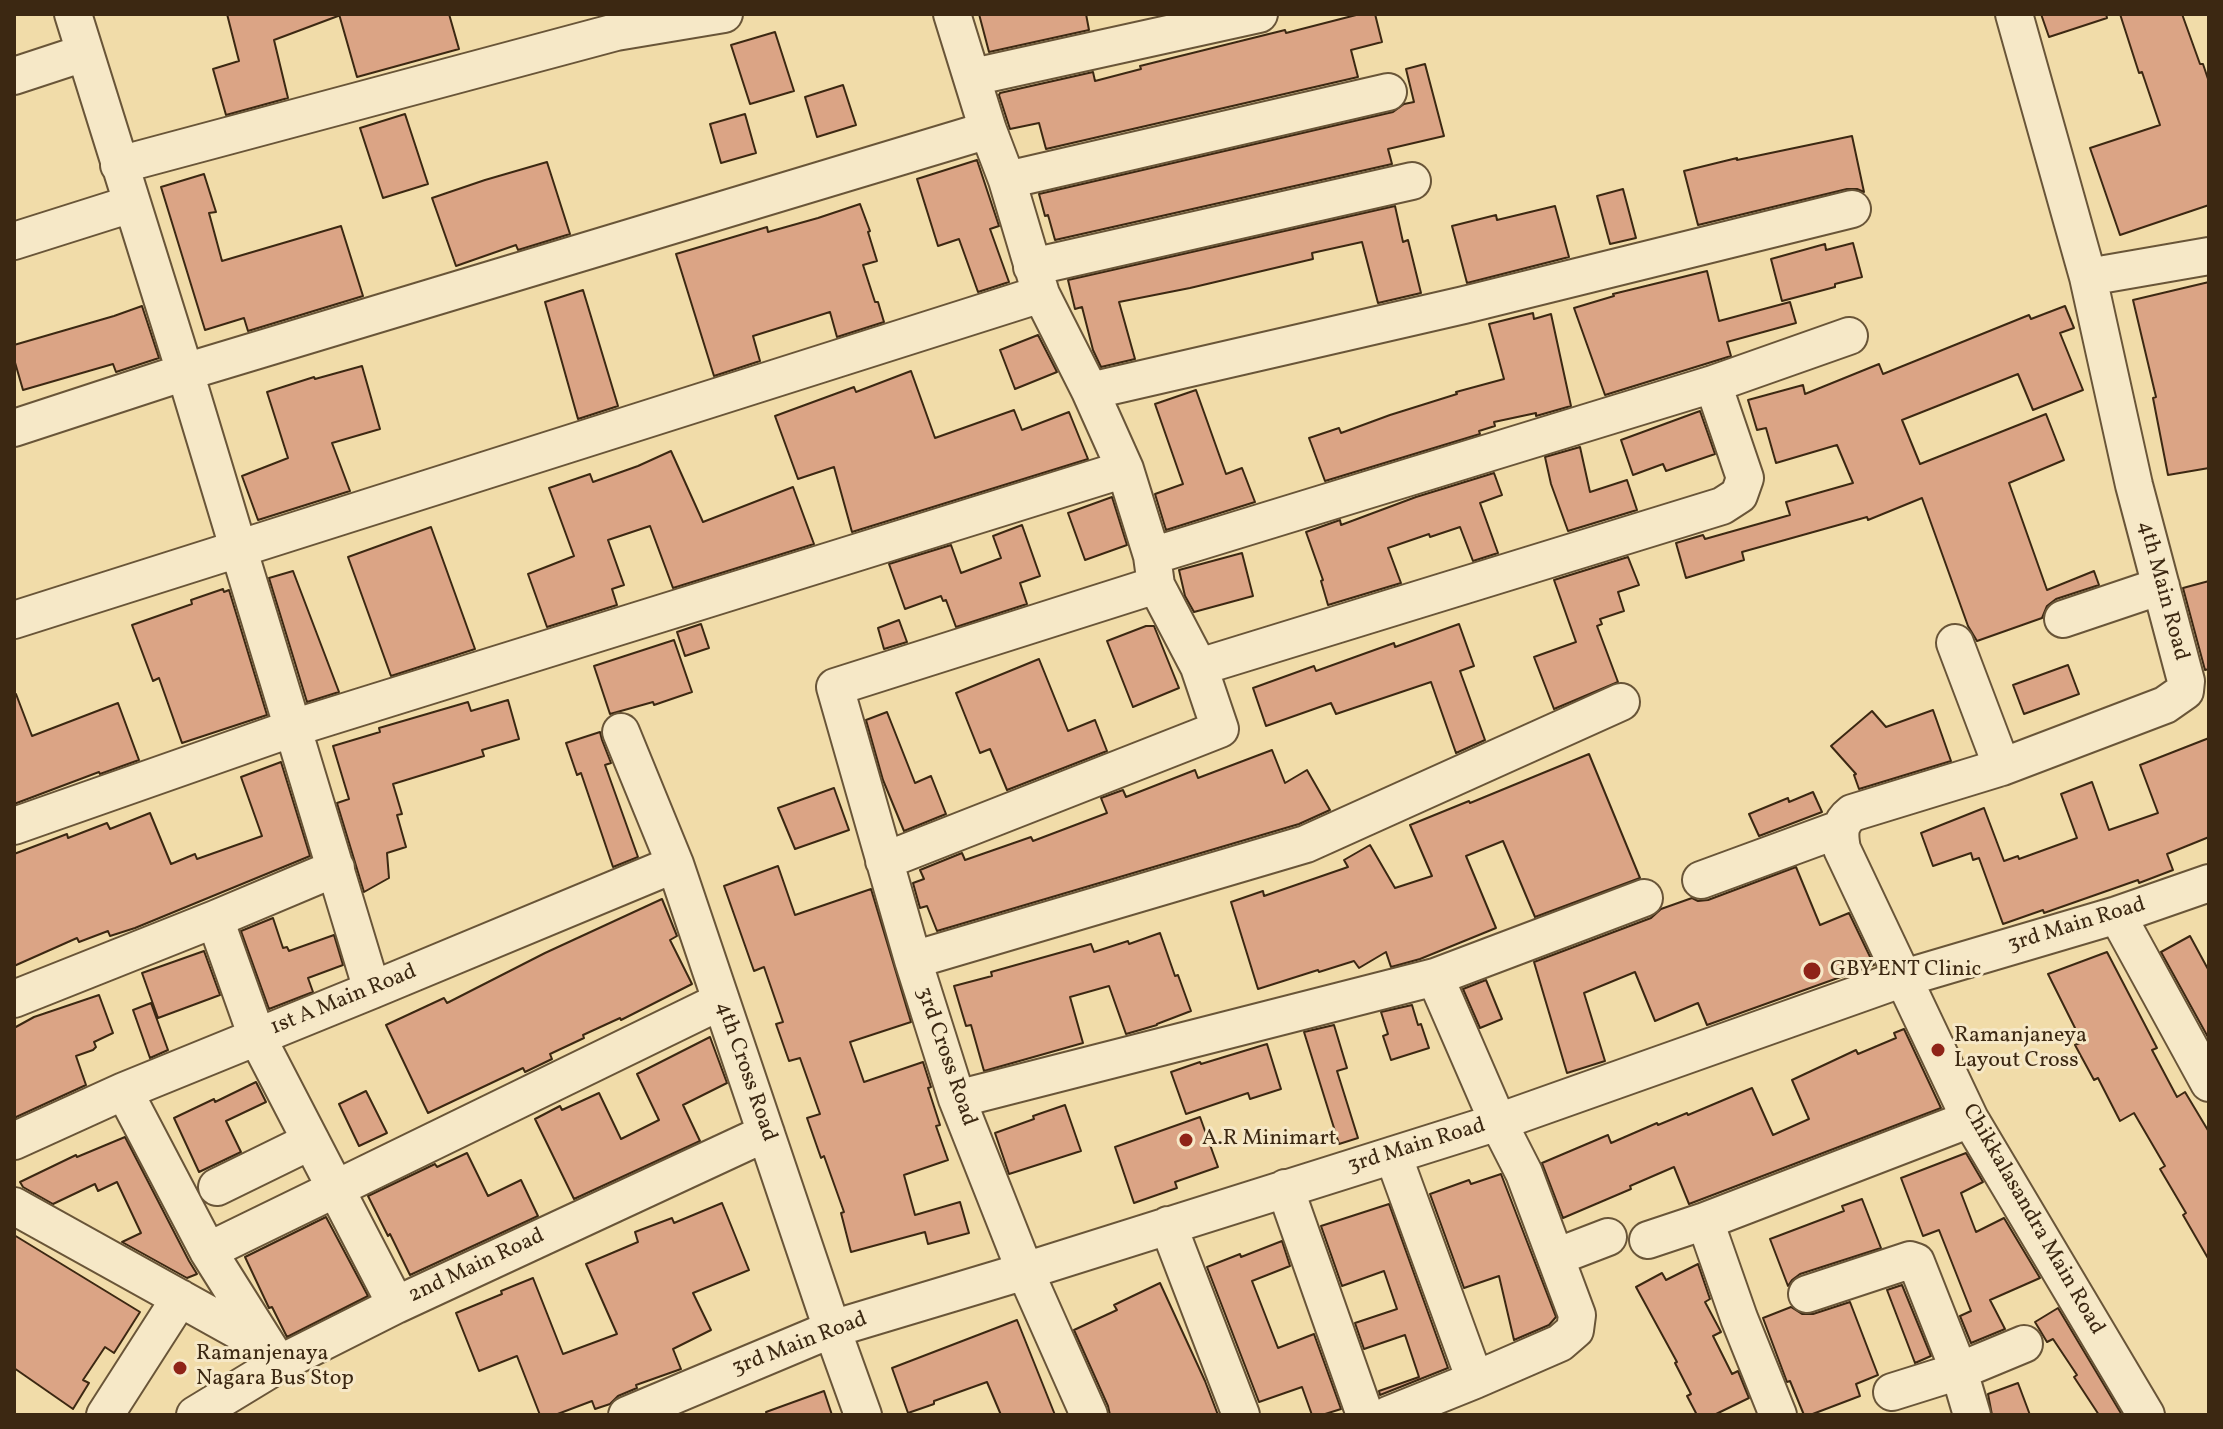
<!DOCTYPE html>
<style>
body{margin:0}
#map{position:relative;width:2223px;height:1429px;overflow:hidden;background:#f1dca9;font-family:Vollkorn,serif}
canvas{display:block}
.frame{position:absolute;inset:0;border:16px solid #3c2812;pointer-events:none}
</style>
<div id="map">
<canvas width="2223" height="1429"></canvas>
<div class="frame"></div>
</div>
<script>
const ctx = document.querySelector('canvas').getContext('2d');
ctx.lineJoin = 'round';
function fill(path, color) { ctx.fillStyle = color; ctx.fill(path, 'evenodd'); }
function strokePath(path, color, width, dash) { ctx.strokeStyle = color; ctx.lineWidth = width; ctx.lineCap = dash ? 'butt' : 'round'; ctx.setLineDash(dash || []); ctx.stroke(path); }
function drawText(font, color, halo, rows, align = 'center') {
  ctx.font = font + ' Vollkorn,serif'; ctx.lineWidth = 6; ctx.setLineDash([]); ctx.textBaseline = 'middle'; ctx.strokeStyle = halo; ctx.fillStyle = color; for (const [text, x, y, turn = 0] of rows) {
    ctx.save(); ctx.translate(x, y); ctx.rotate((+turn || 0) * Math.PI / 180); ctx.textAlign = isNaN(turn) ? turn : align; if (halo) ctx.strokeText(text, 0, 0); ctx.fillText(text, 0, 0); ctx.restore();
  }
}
const building = new Path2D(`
 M227,14H337L338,16L274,40L288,98L226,115L213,69L239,61Z
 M339,14H449L459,49L357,77Z
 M979,14H1086L1089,30L989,52Z
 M1360,14H1375L1382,42L1351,50L1358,77L1046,149L1039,123L1010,129L999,95L1000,93L1093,72L1095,81L1141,69L1140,66L1285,30L1286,33Z
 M2041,14H2106L2107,18L2049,37Z
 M2120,14H2182L2200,64H2203L2209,82V205L2120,235L2090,148L2160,125L2142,72L2139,73Z
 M775,32L794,91L750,104L731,45Z
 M1425,64L1444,136L1388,149L1392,164L1055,240L1048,215L1045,216L1039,194L1393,112L1404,104L1414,102L1406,69Z
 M843,85L856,125L817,137L805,97Z
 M405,114L428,184L383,198L360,128Z
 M745,114L756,153L721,163L710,124Z
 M1852,136L1864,192L1857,189H1847L1698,225L1684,171L1737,158V160Z
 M977,160L999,226L990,229L1009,282L978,292L959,239L938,246L917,179Z
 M547,162L570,234L518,250L516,245L456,266L432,198L485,180Z
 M204,174L216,212L209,213L222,261L341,226L363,296L248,331L244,318L205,330L161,187Z
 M1623,189L1636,238L1610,244L1597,196Z
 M860,204L870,231L868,232L877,261L863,265L875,302H878L884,322L837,337L830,312L753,336L760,361L714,376L676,254L767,227L768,232L818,218Z
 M1395,206L1403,242L1408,240L1421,293L1378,303L1362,242L1312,253L1313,259L1190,288L1119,302L1135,359L1101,367L1093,350L1082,307L1075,309L1068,280Z
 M1555,206L1569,257L1467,283L1452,226L1496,215L1497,220Z
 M1853,243L1862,277L1835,284V287L1782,301L1771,259L1825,244L1826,250Z
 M1707,271L1719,321L1790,302L1796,323L1727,342L1731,356L1605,395L1574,308L1614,296L1613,294Z
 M2209,282V468L2168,475L2153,398L2156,397L2133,300Z
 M583,290L618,406L578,419L545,302Z
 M142,306L159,358L116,372L113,364L23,390L14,359V345L114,316Z
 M2065,306L2074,328L2060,333L2083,390L2033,410L2018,374L1902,420L1920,464L2046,414L2064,460L2009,483L2047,590L2094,571L2099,585L2056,599L2047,606L2042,618L1977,641L1968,626L1922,498L1868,520L1867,517L1742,552L1744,560L1686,578L1676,543L1703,535L1705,539L1790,515L1786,502L1853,483L1837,445L1776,463L1766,428L1757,430L1748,400L1803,385L1805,394L1879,364L1883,374L2029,315L2031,319Z
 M1533,313L1534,319L1551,314L1571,406L1536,416V413L1494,422L1495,426L1479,431L1480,434L1325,481L1309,438L1339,428L1341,433L1390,415L1457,394L1456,392L1504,379L1489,324Z
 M1038,335L1057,372L1015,389L1000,350Z
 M362,366L380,429L332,443L350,491L258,520L242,476L288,458L267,392L314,377L315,379Z
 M911,371L935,438L1014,410L1022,430L1069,412L1088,459L852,532L834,467L798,479L775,416L854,387L856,392Z
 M1196,390L1226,474L1242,468L1255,502L1166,530L1155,494L1183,484L1155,404Z
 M1700,411L1715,454L1666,471L1663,464L1633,475L1621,440Z
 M1580,447L1590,492L1627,480L1637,510L1568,531L1551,484L1545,457Z
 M671,451L703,522L793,487L814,544L673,588L650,526L608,540L624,585L612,589L617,605L547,627L528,574L574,556L549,488L590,474L593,482L638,466Z
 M1494,473L1502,495L1480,503L1498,553L1473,561L1460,527L1430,537L1429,534L1388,548L1401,583L1328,605L1321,581L1323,580L1306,532L1340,520L1341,525L1416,497Z
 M1112,497L1127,545L1085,560L1068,513Z
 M1022,525L1040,576L1020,583L1027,604L956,627L946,600L943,601L941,596L905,609L889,564L951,545L961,573L1001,558L993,536Z
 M431,527L475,649L391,676L348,557Z
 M1242,553L1253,596L1194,612L1185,596L1179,570Z
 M1628,557L1639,585L1618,592L1624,611L1600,619L1602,624L1597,626L1618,682L1554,709L1534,657L1576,642L1554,580Z
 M293,571L339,692L307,702L269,578Z
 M2209,581V669L2205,670L2183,588Z
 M223,589L224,592L229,590L267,715L182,743L159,678L153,681L132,625L192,604L191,600Z
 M899,620L907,642L884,649L878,628Z
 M701,624L709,648L685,656L677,632Z
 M1459,624L1474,666L1460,671L1485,740L1456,753L1431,682L1336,714L1331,703L1266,726L1253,688L1314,666L1316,671L1394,643L1395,647Z
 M1146,626H1154L1179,688L1133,707L1107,641Z
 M674,640L692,692L654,705L653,702L610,714L594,666Z
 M1039,659L1068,731L1095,720L1107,751L1007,790L990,749L980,753L956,693Z
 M2068,665L2079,694L2024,714L2013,685Z
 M16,694L32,736L118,703L139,760L100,774L99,772L14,804V695Z
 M508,700L519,739L482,750L484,756L393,784L402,814L397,815L406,847L387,853L389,878L364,892L337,803L349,799L333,746L380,732L379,728L468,702L471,711Z
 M1933,710L1951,761L1859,789L1854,775L1856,774L1831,746L1872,711L1886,727Z
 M887,712L915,783L931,776L946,814L904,831L883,780L866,720Z
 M600,732L602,740L611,763L605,765L638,857L613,867L581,773L577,775L566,743Z
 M2209,738V837L2167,854L2173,870L2139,883L2138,880L2044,913L2043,910L2003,924L1979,858L1973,860L1971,853L1933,866L1921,833L1984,808L2004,861L2018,856L2019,859L2077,838L2061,794L2092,782L2109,830L2158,813L2140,765Z
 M1272,750L1285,783L1307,770L1330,810L1299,824L937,931L927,906L920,908L913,883L924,879L920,870L962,853L965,860L1031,837L1033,841L1107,813L1101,798L1123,790L1126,797L1195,770L1198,778Z
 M1589,754L1640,878L1535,917L1503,841L1466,856L1496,928L1420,959L1391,967L1386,952L1359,968L1354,961L1319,972L1318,970L1258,989L1231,902L1263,891L1264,896L1348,867L1344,860L1370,845L1395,888L1432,876L1410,825L1469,801L1470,803Z
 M281,762L310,856L135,928L110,936L108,931L79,942L77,938L14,966V854L67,834L68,838L107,823L110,829L150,813L171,864L195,854L197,859L262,836L241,777Z
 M834,788L849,830L795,849L778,808Z
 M1813,792L1822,812L1759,836L1749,814L1788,798L1789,802Z
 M778,866L795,915L871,889L911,1022L850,1042L864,1082L923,1062L931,1087L928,1088L940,1125L936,1126L948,1160L904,1175L915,1215L960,1202L969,1233L928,1244L925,1232L851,1252L841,1213L844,1212L824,1156L821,1158L807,1118L820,1114L800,1058L789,1061L776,1024L783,1022L764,967L754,971L724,886Z
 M1796,867L1820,925L1849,913L1874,965L1707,1025L1698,1003L1655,1021L1635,972L1584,993L1605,1061L1567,1073L1534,962L1651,918L1661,909L1692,898L1698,901L1708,900Z
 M662,899L677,936L670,940L692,984L621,1020L620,1018L583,1035L584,1038L550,1054L552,1059L525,1072L523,1068L428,1113L386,1025L444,998L447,1003L545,953Z
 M273,918L283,948L287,947L289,951L334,935L343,965L308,978L313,992L269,1009L241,931Z
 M1160,933L1175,976L1178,975L1191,1011L1157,1024V1025L1126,1034L1109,986L1070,997L1083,1043L984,1071L971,1025L966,1026L954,986L992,976L991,972L1091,944L1094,952L1128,941L1129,944Z
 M2190,936L2209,971V1039L2161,952Z
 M204,951L220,995L158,1018L142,973Z
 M2107,952L2157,1048L2152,1050L2177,1097L2185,1092L2209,1132V1260L2183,1215L2186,1213L2160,1169L2165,1166L2134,1113L2120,1121L2098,1078L2094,1080L2075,1045L2082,1042L2048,974Z
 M1486,980L1502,1019L1480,1028L1463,989Z
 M99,995L113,1033L94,1042L96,1047L93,1050L76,1056L86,1085L14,1118V1028L34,1017Z
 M151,1003L168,1050L150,1058L133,1010Z
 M1412,1005L1418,1025L1421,1024L1429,1048L1391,1060L1383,1036L1388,1034L1381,1012Z
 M1334,1025L1347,1068L1337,1071L1358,1138L1339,1144L1304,1032Z
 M1904,1029L1941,1108L1689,1204L1674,1167L1630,1186L1631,1189L1563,1218L1542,1163L1608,1135L1611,1143L1657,1123L1658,1125L1687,1113L1688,1115L1752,1088L1773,1135L1809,1119L1792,1080L1856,1050L1858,1054L1896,1038L1894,1033Z
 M710,1037L727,1083L683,1105L700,1141L574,1199L535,1119L560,1106L562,1110L599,1093L621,1139L659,1120L637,1074Z
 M1267,1044L1281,1089L1250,1099L1248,1093L1186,1114L1171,1072L1200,1062L1201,1064Z
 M256,1082L266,1102L226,1121L241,1152L199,1172L174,1118L214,1099L215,1102Z
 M366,1091L387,1133L359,1146L339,1104Z
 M1065,1105L1081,1151L1009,1174L995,1133L1034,1119L1033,1116Z
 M1200,1117L1218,1167L1175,1182L1177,1188L1134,1203L1115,1147Z
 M125,1137L189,1261L197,1274L187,1278L122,1242L141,1233L117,1182L98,1191L95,1184L53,1204L23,1187L20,1182L76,1155L77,1157Z
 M467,1153L488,1196L521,1180L538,1216L410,1275L390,1234L388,1236L368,1196L435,1164L437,1167Z
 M1966,1153L1983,1182L1961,1193L1976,1232L2004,1218L2040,1278L1990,1300L2005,1329L1971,1343L1960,1316L1971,1311L1939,1230L1923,1236L1901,1178Z
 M1501,1174L1556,1317L1549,1325L1514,1340L1499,1276L1464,1288L1430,1194L1469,1180L1471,1184Z
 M1862,1199L1881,1248L1800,1274L1792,1280L1788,1286L1770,1239L1844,1211L1842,1206Z
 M722,1203L749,1270L693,1293L711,1330L673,1349L681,1369L636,1385L637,1388L618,1396L610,1404L595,1409L592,1401L555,1415H540L517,1356L479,1371L456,1313L502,1294L501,1291L533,1278L563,1354L617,1334L586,1264L638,1242L635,1232L672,1218L674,1223Z
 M1389,1204L1448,1368L1380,1395L1379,1391L1419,1377L1405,1335L1364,1349L1355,1323L1397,1309L1384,1271L1342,1286L1321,1226Z
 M326,1217L368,1296L287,1337L272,1307L269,1308L245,1257Z
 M14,1235L140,1312L114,1353L105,1347L83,1380L89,1383L73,1409L14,1368Z
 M1282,1241L1290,1266L1252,1281L1278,1348L1314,1334L1341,1409L1322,1415H1312L1302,1387L1259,1402L1207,1267L1240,1254L1241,1257Z
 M1698,1264L1710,1299L1705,1302L1721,1332L1713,1336L1732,1374L1738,1371L1749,1398L1714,1415H1697L1687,1396L1691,1394L1675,1363L1677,1362L1636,1287L1662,1273L1666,1280Z
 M1160,1283L1205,1381L1218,1415H1110L1108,1406L1074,1330L1117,1310L1114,1305Z
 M1902,1285L1931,1356L1915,1363L1887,1290Z
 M1850,1302L1878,1375L1856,1384L1860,1396L1810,1415H1804L1790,1381L1787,1382L1763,1318L1791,1307L1802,1314H1813Z
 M2058,1308L2122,1415H2099L2074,1377L2077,1375L2053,1339L2047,1342L2035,1322Z
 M1017,1320L1055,1415H1001L987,1382L934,1401V1404L908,1413L892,1368Z
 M2018,1383L2030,1415H1992L1988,1394Z
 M824,1391L832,1415H767L766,1412Z`);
fill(building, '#dba485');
strokePath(building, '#3c2812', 2);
const minor = new Path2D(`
 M73,14L185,372L372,990
 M2014,14L2088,277L2134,485L2186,681L2185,691L2165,705L2002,767L1852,813C1839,823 1839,833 1842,849L1970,1119L2146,1415
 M14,76L84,53
 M973,77L1259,14
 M119,165L616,32L724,14
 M1007,180L1388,92
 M14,241L131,204
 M1032,267L1412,181
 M2088,277L2209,256
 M1090,391L1464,305L1852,209
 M14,428L185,372L988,130
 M1152,556L1713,384L1849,336
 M2063,619L2161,586
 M14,620L1041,294
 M1955,643L2002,767
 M1199,667L1722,506L1739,495L1745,478L1713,384
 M621,732L675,864L832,1329L863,1415
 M14,826L293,728L1125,469
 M884,861L1220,729L1199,667L1156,585L1152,556L1125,469L1090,391L1041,294L1007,180L988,130L952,14
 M1701,880L1840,829
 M2117,915L2209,1083
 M215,919L257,1037L396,1305
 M913,960L1306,844L1621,702
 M1435,977L1644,898
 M14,999L215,919L336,868
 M124,1091L208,1251L279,1364
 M957,1099L1435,977L1498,1122L1524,1173L1577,1315L1575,1330L1560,1343L1475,1380L1388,1415
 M14,1141L124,1091L372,990L675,864
 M1393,1155L1475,1380
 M217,1187L311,1141
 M1285,1188L1365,1415
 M14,1206L264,1345
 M1168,1225L1241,1415
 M1648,1240L1705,1221
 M208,1251L721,1001
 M1556,1257L1608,1237
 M1807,1294L1910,1260L1916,1262L1959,1371L1972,1415
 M1892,1392L1959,1371L2024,1344
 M105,1415L180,1298
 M195,1415L279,1364L396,1305L766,1133
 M627,1415L832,1329L1025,1271L1498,1122L1904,978L2117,915L2209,883
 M1089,1415L1025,1271L957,1099L913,960L835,687L1156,585
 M1778,1415L1739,1318L1705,1221L1970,1119`);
strokePath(minor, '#695538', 40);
strokePath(minor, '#f6e8c7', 36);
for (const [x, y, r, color] of [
 [1812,971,10,"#8f2418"],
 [1938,1050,8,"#8f2418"],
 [1186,1140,8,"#8f2418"],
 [180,1368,8,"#8f2418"]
]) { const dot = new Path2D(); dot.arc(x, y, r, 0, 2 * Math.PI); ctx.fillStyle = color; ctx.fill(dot); strokePath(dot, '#f6e8c7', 3); }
drawText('22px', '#3c2812', '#f6e8c7', [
 ["4th Main Road",2162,591,75],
 ["3rd Main Road",2077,926,-17],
 ["1st A Main Road",344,1001,-22],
 ["3rd Cross Road",945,1057,71],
 ["4th Cross Road",745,1072,71],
 ["3rd Main Road",1417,1147,-17],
 ["Chikkalasandra Main Road",2032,1220,60],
 ["2nd Main Road",477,1267,-25],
 ["3rd Main Road",800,1345,-21]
]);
drawText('22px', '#3c2812', '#f6e8c7', [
 ["GBY ENT Clinic",1830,971],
 ["Ramanjaneya",1954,1037],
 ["Layout Cross",1954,1062],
 ["A.R Minimart",1202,1140],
 ["Ramanjenaya",196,1355],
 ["Nagara Bus Stop",196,1380]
], 'left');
</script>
